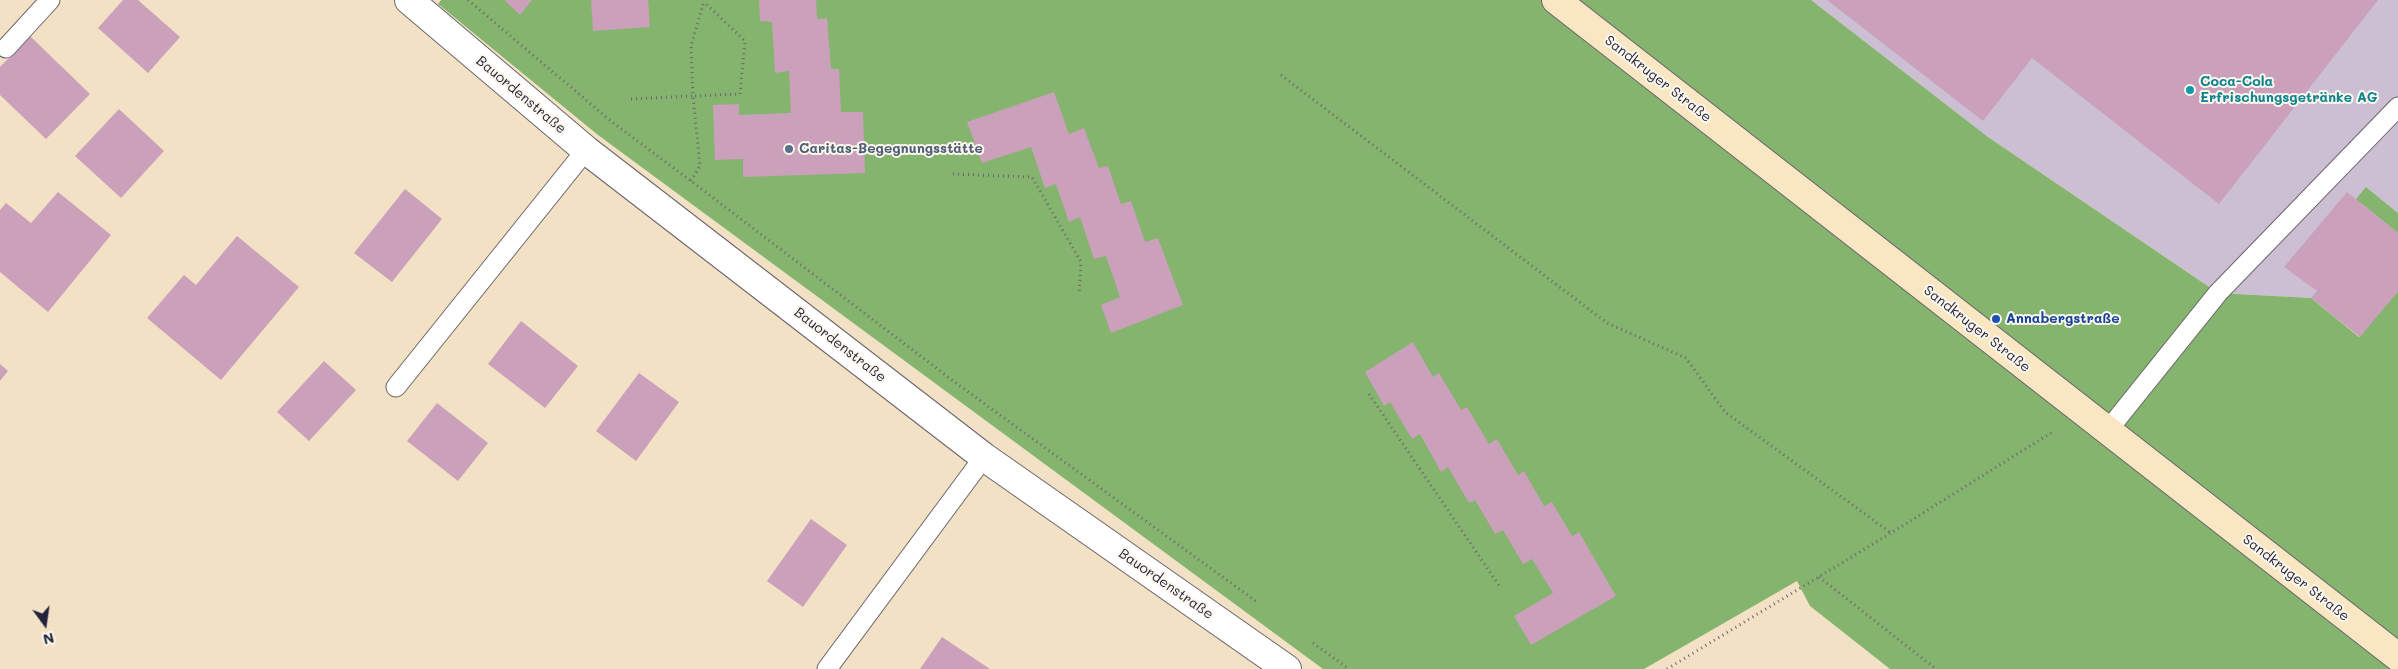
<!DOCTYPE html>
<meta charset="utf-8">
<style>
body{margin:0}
#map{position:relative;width:2398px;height:669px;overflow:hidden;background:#f3e1c5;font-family:Mali,sans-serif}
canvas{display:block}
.north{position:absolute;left:20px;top:599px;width:50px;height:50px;-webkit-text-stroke:4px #fbf7ec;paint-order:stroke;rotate:166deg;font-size:14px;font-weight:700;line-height:20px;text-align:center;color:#22223b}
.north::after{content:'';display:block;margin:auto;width:18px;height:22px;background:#22223b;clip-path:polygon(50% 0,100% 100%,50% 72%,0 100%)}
</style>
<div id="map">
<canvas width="2398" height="669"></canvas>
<div class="north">N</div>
</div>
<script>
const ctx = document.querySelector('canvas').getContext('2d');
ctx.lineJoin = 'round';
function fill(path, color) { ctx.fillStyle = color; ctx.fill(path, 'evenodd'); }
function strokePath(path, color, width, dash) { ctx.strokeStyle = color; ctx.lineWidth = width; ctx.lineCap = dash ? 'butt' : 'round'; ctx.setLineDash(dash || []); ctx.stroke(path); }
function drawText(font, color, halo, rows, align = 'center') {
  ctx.font = font + ' Mali,sans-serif'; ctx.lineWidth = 4; ctx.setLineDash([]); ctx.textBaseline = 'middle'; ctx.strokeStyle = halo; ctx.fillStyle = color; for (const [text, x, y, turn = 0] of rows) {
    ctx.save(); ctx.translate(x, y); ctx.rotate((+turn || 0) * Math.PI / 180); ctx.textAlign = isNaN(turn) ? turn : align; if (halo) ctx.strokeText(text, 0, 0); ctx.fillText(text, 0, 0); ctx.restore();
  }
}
fill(new Path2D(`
 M1811,0H2398V213L2366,187L2398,233V291L2360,337L2311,298L2218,293L1988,137Z`), '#ccbfd4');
fill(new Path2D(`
 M441,0H1811L1988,137L2218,293L2311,298L2359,337L2398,291V669H1890L1810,606L1797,581L1644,669H1323L598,135L438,4Z
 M2366,187L2398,213V233L2356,199Z`), '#84b46d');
fill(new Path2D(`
 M123,0H138L180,37L148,73L98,28Z
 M506,0H532L520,15L505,1Z
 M591,0H648L650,27L593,31Z
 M759,0H816L817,19L827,18L831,69H839L841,112H863L865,173L743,177V159L715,160L713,105L739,104V115L791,113L789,71L775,73L772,22L760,21Z
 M1827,0H2378L2219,204L2032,58L1983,121Z
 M30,36L90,94L46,139L0,95V67Z
 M1054,92L1069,134L1084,128L1099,168L1108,166L1121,204L1131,201L1145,242L1158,238L1183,305L1111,333L1101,305L1120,297L1106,256L1094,259L1080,217L1069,222L1056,184L1045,188L1031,147L982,163L967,122Z
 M119,109L164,151L121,198L75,156Z
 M405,189L442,219L392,282L354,253Z
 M58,192L111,235L48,312L0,272V210L6,203L31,223Z
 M2347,192L2398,233V291L2360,337L2311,298L2317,291L2284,267Z
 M237,236L299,287L221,380L147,318L184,275L196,285Z
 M521,321L578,366L545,408L488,364Z
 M1413,342L1433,377L1439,373L1461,410L1467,407L1489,444L1497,439L1518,475L1524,471L1544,506L1552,502L1572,536L1579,532L1616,596L1531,645L1514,616L1553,593L1532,559L1523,564L1503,530L1495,534L1475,500L1469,503L1448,467L1441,472L1420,434L1412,439L1390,402L1384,406L1365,372Z
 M324,361L356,390L309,441L277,412Z
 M0,364L8,371L0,381Z
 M639,373L679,402L636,461L596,431Z
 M437,403L488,443L458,481L407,441Z
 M811,519L847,545L803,607L767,581Z
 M942,637L990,669H920Z`), '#cba0bb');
const lane = new Path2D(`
 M6,48L50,0
 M396,387L586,150
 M2108,430L2218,293L2398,107
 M827,669L984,457`);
const street = new Path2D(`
 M409,0L586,150L984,457L1287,669`);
const secondary = new Path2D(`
 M1556,0L2398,657`);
strokePath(lane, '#6b656b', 21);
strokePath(street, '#6b656b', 30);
strokePath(secondary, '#6b656b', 30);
strokePath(new Path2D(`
 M468,0L612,122L691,181L956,383L1257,602
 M1281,75L1607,323L1686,358L1725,412L1891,533
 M631,99L693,96L691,46L704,1
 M953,174L1032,177L1081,262L1079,294
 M691,181L700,166L693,96L740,94L745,41L704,2
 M1369,394L1500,587
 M1819,577L1936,669
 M1313,643L1349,669
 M1667,669L1891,533L2054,431`), '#6b656b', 3, [1, 4]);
strokePath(lane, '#fff', 19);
strokePath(street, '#fff', 28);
strokePath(secondary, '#f9e7c3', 28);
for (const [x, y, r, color] of [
 [2190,90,5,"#0f9aa8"],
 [789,149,5,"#5c6f8a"],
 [1996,319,5,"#1a4fb4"]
]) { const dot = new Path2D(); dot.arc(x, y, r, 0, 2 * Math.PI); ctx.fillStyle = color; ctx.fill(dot); strokePath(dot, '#fbf7ec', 2); }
drawText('14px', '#22223b', '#fbf7ec', [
 ["Sandkruger Straße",1658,79,38],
 ["Bauordenstraße",521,95,40],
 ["Sandkruger Straße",1977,329,38],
 ["Bauordenstraße",840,345,38],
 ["Sandkruger Straße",2296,578,38],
 ["Bauordenstraße",1166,584,35]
]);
drawText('bold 14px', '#0d838f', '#fbf7ec', [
 ["Coca-Cola",2200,82],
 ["Erfrischungsgetränke AG",2200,98]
], 'left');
drawText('bold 14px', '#4e5e75', '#fbf7ec', [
 ["Caritas-Begegnungsstätte",799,149]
], 'left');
drawText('bold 14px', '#164399', '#fbf7ec', [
 ["Annabergstraße",2006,319]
], 'left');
</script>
